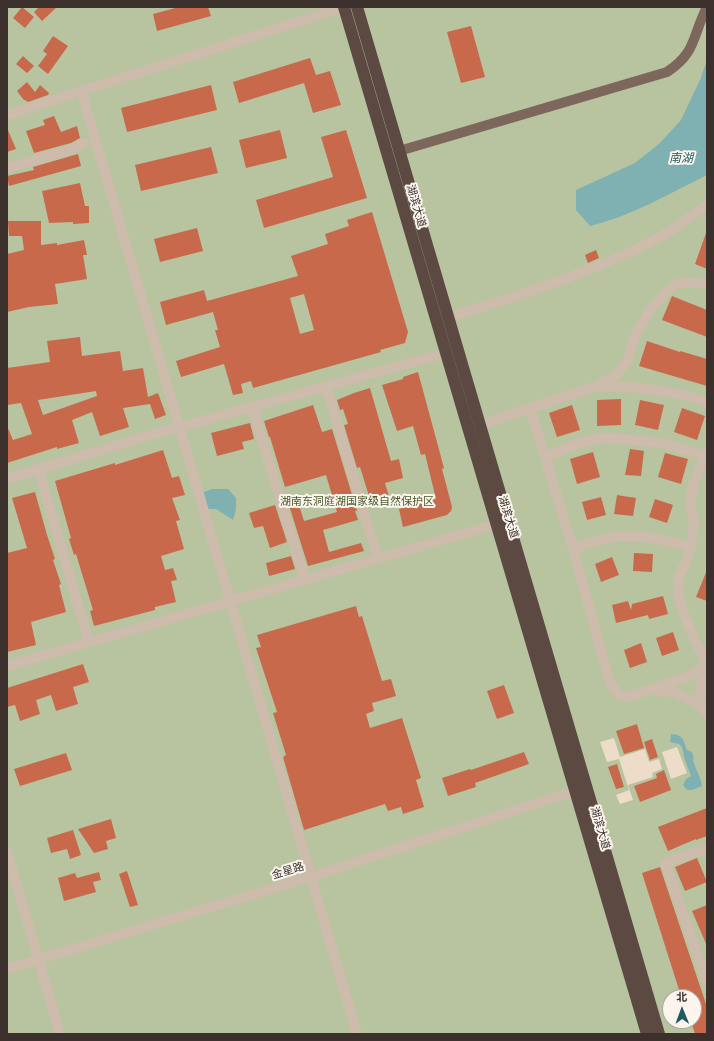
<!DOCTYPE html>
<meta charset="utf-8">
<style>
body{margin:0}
#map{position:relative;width:714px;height:1041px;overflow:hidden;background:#f4ebe1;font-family:Figtree,"Noto Sans SC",sans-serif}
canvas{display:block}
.frame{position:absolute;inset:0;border:8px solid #3b302b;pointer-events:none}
.north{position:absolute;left:662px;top:989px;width:40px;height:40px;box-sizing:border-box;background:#fbf5ee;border:1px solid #aea6a0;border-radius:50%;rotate:359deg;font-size:11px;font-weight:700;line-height:16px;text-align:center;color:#3b302b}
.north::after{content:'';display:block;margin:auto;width:14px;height:18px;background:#1f5a5e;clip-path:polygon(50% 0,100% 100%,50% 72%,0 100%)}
</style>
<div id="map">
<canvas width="714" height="1041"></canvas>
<div class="frame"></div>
<div class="north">北</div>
</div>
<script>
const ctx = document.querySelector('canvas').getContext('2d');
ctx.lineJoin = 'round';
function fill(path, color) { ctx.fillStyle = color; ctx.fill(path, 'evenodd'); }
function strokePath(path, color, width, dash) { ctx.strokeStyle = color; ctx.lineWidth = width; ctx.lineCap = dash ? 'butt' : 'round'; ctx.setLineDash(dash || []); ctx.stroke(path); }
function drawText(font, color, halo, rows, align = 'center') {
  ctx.font = font + ' Figtree,"Noto Sans SC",sans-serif'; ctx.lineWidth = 4; ctx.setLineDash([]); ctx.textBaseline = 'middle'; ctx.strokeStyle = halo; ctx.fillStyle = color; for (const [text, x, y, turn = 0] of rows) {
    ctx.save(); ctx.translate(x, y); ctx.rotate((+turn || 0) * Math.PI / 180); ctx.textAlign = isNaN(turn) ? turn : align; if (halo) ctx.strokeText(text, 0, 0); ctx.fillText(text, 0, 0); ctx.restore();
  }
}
fill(new Path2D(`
 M7,7H707V1034H7ZM670,997H694V1021H670Z`), '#b8c4a0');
fill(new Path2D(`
 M614,738L620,757L645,749L649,762L659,759L662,769L652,773L653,777L628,785L633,800L620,804L616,795L629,790L619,759L607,762L600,742Z
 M677,747L687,773L671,779L662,752Z`), '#ecdcc8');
fill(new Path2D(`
 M707,60V175C669,194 631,216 590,226L576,210V190L635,163L660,143L681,120L700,80Z
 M212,489H228L236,498V509L233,520L216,509H208L199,494Z
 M671,734C684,735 683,740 687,750L692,752L694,758L693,760C695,769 701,777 702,786L692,790H687L683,785L686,779L691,776L685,760L682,747L679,744L670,742Z`), '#7fb0b2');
fill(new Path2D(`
 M22,7L34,17L25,28L13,18Z
 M39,7H57L42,21L34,12Z
 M179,7H208L211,16L157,31L153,14Z
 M471,26L485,77L461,83L447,32Z
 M53,36L68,46L48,74L38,66L47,54L43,51Z
 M23,56L34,66L27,73L16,64Z
 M310,58L316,75L330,71L341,105L313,113L304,83L239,103L233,82Z
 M27,82L35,92L40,85L49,93L48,95L28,102L23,99L17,91Z
 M211,85L217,110L127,132L121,108Z
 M54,116L61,132L77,126L80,138L71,143L34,153L26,131L45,125L43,120Z
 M7,128L16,149L7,152Z
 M280,130L287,158L246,168L239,140Z
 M346,130L367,198L264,228L256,200L333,177L321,137Z
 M211,147L218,173L141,191L135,165Z
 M78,154L81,166L9,186L7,176L34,170L33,167Z
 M80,183L85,206H89V223L73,224V222L49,223L42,191Z
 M372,212L408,332L405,343L380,350L381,352L253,388L251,381L241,384L243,393L233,395L224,364L181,377L176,361L220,347L215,330H218L213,312L166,325L160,302L204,290L207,301L298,276L291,256L328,244L325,234L349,226L347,220ZM304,294L314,330L300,334L290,298Z
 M8,221H41V245L57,243V245L84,240L87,255H83L87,279L55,284L58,304L29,307L7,312V254L24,250L22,236H9Z
 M197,228L203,251L160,262L154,239Z
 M706,233L707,234V269L695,264Z
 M596,250L599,258L588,263L585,255Z
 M672,296L707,310V337L662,320Z
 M80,337L82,356L120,351L123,371L143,368L148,397L158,393L166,415L155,419L150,404L123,408L129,427L100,436L92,412L72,420L79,443L57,449V447L7,463V426L13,440L32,434L21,403L7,405V368L50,362L47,341ZM96,391L97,396L43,415L38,400Z
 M647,341L680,352V351L707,359V386L639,366Z
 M418,372L444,468L442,469L452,507L451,511L447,515L403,527L399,509L436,499L425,454L421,455L413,426L397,431L382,385L403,379V377Z
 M370,388L391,461L399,459L403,478L385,483L390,500L369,507L366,496H369L360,467L357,468L344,425L348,424L343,409L340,410L337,400L354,393Z
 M621,399V425L597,426V400Z
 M640,400L664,405L658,430L635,425Z
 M313,405L322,432L332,429L357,511H355L358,520L323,530L329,552L361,543L364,551L308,566L288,502L297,499L304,521L337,512L326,475L285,487L270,437H269L264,421Z
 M572,405L580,430L557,437L549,413Z
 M682,408L705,416L697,440L674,432Z
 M250,423L254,439L242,442L244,449L217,456L211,433Z
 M630,449L644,451L641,476L625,475Z
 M163,450L172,478L179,476L185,495L172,498L180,520L176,521L184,549L161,556L165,570L173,568L177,580L171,581L176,602L155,607V610L94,626L90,611L93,610L76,554L74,555L69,539L71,538L55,481L115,463V465Z
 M593,452L600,477L577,484L570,459Z
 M665,453L688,459L681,484L658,477Z
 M35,492L47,535L55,559L53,560L61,584L59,585L66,612L31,622L36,645L7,652V553L27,548L12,498Z
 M617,495L636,498L633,516L614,514Z
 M601,497L606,515L587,520L582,502Z
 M655,499L673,505L667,523L649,517Z
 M275,505L287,542L270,548L263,526L254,528L249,513Z
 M634,553L653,554L652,572L633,571Z
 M291,556L295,569L269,576L266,563Z
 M612,557L619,575L601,582L595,564Z
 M707,570V601L696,597Z
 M663,596L668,614L649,619L648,615L616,623L612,605L628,601L631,610L632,604Z
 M356,606L359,617L362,616L382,681L391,679L396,696L372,703L374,711L366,714L370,728L402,718L421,778L416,780L424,807L403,814L401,807L388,811L385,804L304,830L283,757L286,755L273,713L277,712L256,648L261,647L257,635Z
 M673,632L679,650L662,656L656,638Z
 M641,643L647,662L630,668L624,650Z
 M83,664L89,682L73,687L78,704L56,711L51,695L36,700L40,714L20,721L15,705L7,707V688Z
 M504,685L514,713L497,719L487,691Z
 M637,724L644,748L624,754L616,731Z
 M652,739L658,757L650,760L644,742Z
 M524,752L529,764L475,783L476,787L448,796L442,778L470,769L471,770Z
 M66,753L72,770L20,786L14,769Z
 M617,764L624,787L616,789L608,767Z
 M664,770L671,790L640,802L634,786L657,778L656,774Z
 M707,808V836L696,840V839L668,851L658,827Z
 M111,819L116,838L106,841L108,849L94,853L78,829Z
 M73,830L81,855L70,859L67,849L51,853L47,838Z
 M697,858L707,882L685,891L675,867Z
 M660,867L707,1007V1034H695L691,1021H694V997H683L682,992L680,993L642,873Z
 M127,871L138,905L130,907L119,874Z
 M99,872L101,880L93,882L96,892L64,901L58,878L75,873L77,878Z
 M707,905V946L692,911Z`), '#c8694b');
strokePath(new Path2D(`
 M81,91L357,1034
 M7,115L344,7
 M7,168L73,149L84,143
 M448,317C498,303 545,287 593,268C614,259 636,251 656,239C674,230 690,216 707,205
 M326,386L378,559
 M597,386C634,386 672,390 707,402
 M252,407L305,580
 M530,408L545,457
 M480,425L597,386L617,374L628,360L634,338L651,308L675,284L691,282L707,284
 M38,469L89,642
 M7,479L144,437L446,353
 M691,547L686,562L678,578L679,596L683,613L707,666L685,678L628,697L619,695L610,683L573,549L545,457L580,443L602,438L622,439L664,443L707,457
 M573,549C586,544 600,539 614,537C639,533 667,541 691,547L694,521L690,504L693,485L707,451
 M7,666L497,524
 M657,691L674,692L700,705L707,715
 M700,705L701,686L707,665
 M707,848L665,863L707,981
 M7,852L60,1034
 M7,969L310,877L575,791`), '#cdbbac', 10);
strokePath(new Path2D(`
 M399,151L667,72C697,52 692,36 707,7`), '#7d675c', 10);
strokePath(new Path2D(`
 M344,7L647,1034
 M357,7L659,1034`), '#5c4a42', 12);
drawText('11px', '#3b302b', '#fbf5ee', [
 ["湖滨大道",416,206,74],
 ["湖滨大道",508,517,73],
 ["湖滨大道",600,828,74],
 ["金星路",288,871,-17]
]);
drawText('11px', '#4a5a2e', '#fbf5ee', [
 ["湖南东洞庭湖国家级自然保护区",357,502]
]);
drawText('italic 12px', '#1f5a5e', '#fbf5ee', [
 ["南湖",681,158]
]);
</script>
